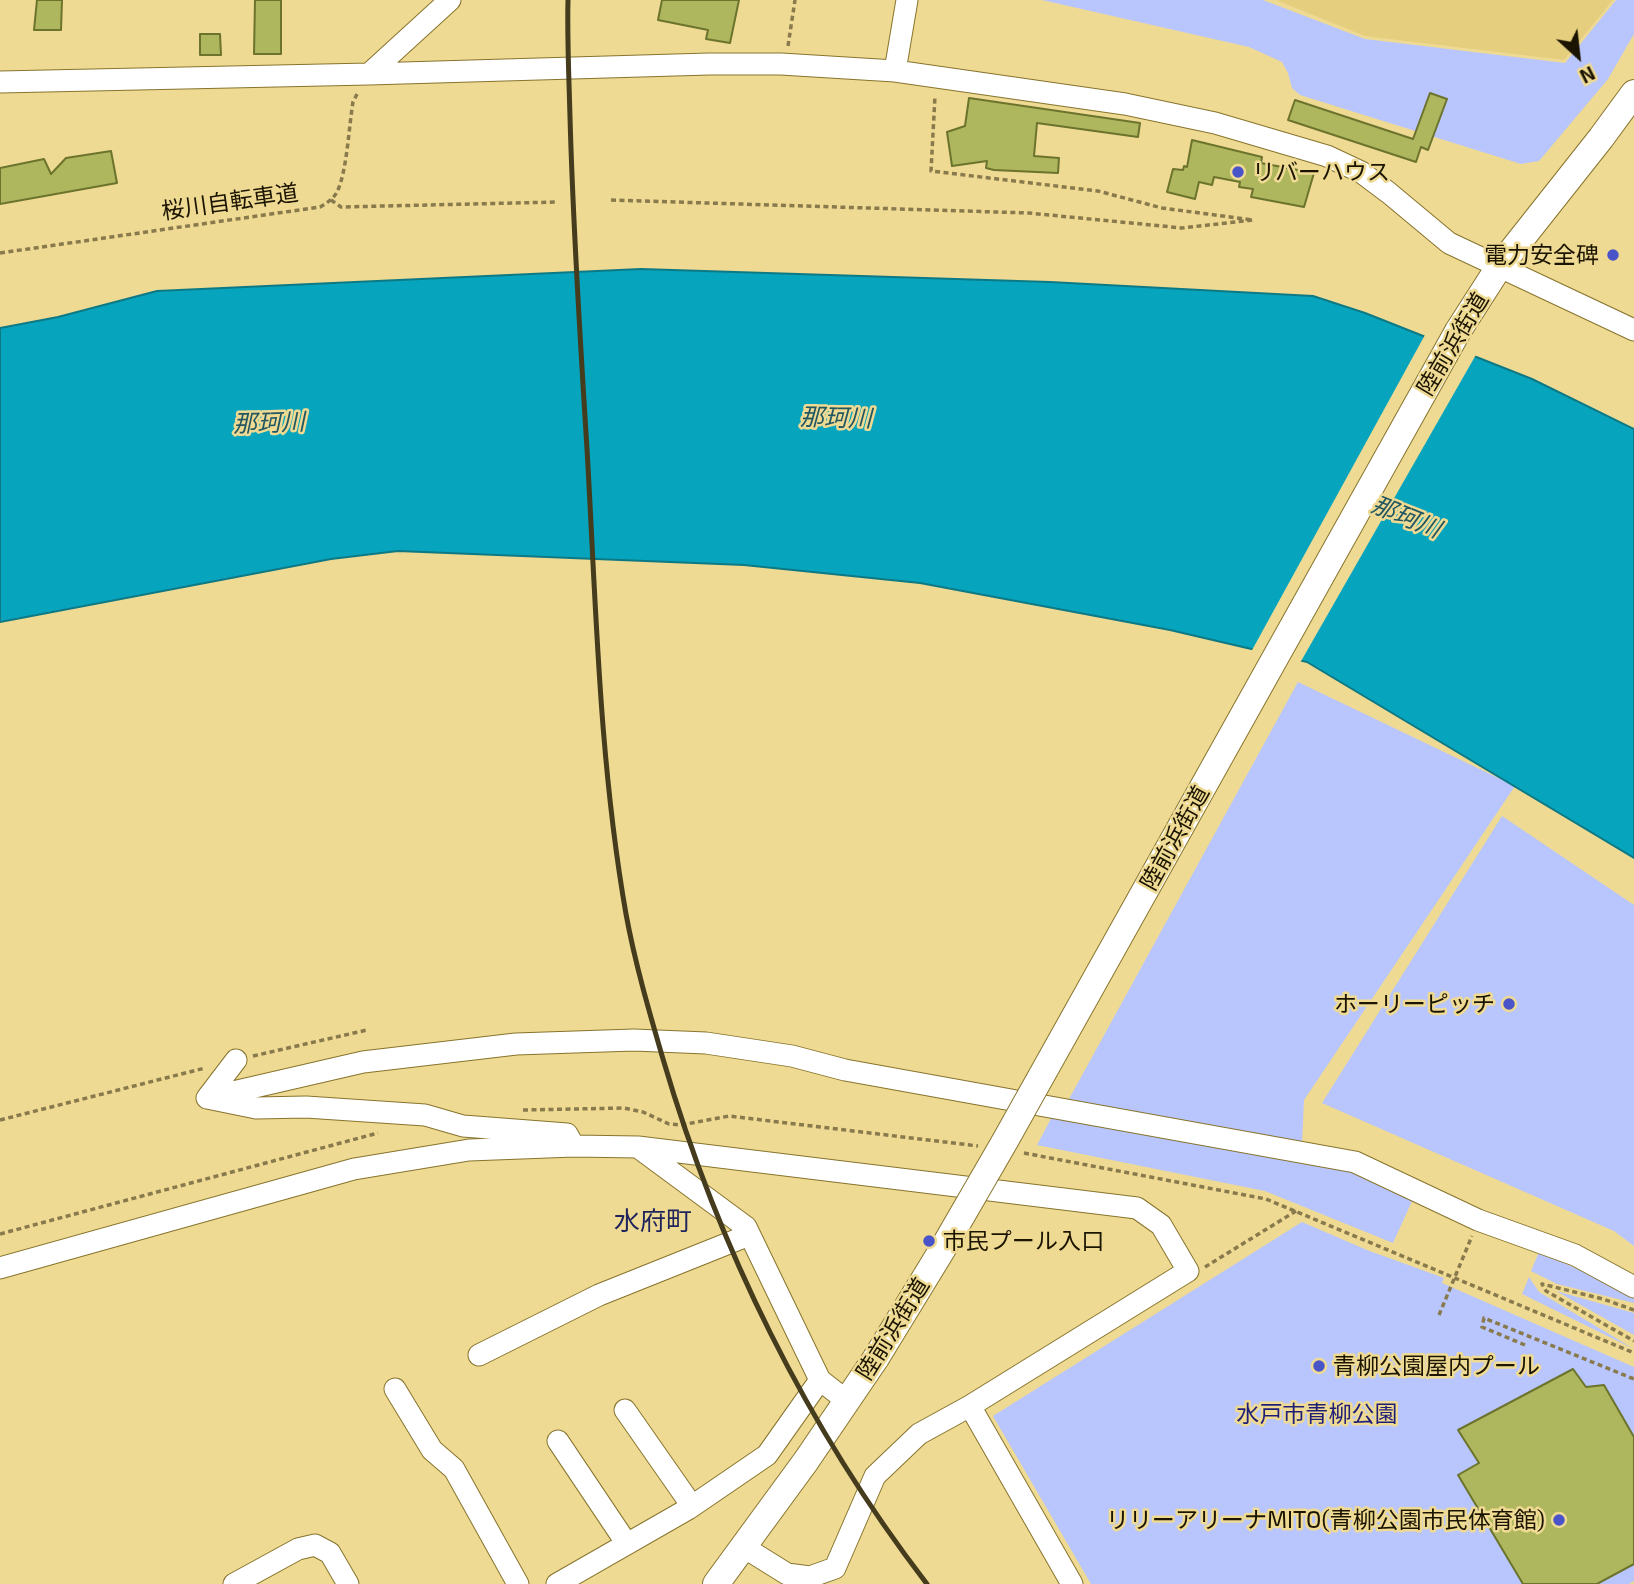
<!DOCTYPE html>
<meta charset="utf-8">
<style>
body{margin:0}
#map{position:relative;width:1634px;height:1584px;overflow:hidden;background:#eeda93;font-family:"Exo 2",sans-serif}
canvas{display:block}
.north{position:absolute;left:1543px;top:21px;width:70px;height:70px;-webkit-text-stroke:5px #eeda93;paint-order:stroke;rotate:153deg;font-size:19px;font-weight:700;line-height:28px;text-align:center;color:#1b1400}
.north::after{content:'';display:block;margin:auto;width:24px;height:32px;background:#1b1400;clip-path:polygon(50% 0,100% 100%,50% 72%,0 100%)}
</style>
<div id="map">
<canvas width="1634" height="1584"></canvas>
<div class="north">N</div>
</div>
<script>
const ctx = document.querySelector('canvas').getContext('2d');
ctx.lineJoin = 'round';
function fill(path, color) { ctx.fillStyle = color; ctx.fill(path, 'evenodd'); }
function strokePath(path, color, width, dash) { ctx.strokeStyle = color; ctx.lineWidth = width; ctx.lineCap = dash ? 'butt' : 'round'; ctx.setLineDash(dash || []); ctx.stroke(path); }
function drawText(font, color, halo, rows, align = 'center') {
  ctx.font = font + ' "Exo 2","Noto Sans JP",sans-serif'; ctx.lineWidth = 5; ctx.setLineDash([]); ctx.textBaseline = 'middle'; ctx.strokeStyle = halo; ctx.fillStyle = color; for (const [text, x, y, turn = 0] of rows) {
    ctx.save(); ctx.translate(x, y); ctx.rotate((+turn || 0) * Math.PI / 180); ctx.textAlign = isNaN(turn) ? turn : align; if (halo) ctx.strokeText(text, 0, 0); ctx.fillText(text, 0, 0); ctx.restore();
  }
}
fill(new Path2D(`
 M1276,0H1613L1564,60L1365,36Z`), '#e5ce7e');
fill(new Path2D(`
 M1042,0H1263L1365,39L1565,63L1616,0H1634V34L1608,79L1539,161L1521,164L1300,95L1292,88L1288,73L1282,62L1249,47Z
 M1298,682L1515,786L1304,1100L1302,1144L1069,1099Z
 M1502,816L1634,905V1246L1614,1231L1322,1103Z
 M1055,1111L1350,1164L1413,1199L1393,1243L1265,1191L1037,1145Z
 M1302,1222L1367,1250L1444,1278L1442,1283L1634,1367V1581L1629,1584H1091L993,1416Z
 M1539,1252L1634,1294V1303L1557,1284L1531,1271Z
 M1529,1277L1539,1292L1634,1349L1522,1294Z
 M1556,1291L1634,1313V1335Z`), '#b9c6fe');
const water = new Path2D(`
 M641,269L1050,282L1313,296L1365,313L1532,379L1634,429V858L1307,662L1170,630L920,583L744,565L398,551L331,559L0,622V328L58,317L157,291Z`);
fill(water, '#07a4be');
strokePath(water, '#0d7985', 2);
fill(new Path2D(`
 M1426,333L1477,353L1300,663L1251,652Z`), '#eeda93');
const building = new Path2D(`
 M37,0H62L61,30H34Z
 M255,0H281V54H254Z
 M662,0H739L730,43L706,39L708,30L658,20Z
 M200,34H220L221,55H200Z
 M1430,93L1447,99L1428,150L1421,147L1416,162L1288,120L1295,100L1413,139Z
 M969,98L1140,123L1138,137L1037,123L1034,156L1059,158L1058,173L994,170L986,168L987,161L952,166L947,132L965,126Z
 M1192,140L1262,157L1261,163L1314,173L1304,207L1251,197L1253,189L1239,187L1240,182L1214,177L1212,185L1199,182L1195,199L1167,192L1173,169L1183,170L1184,166L1187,167Z
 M111,151L117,183L0,204V168L44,159L51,174L66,158Z
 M1573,1369L1586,1387L1604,1385L1634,1437V1564L1597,1584H1523L1458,1475L1479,1463L1458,1430Z`);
fill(building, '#aeb75d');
strokePath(building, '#6c732d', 2);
const minor = new Path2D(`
 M895,71L907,0
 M369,74L450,0
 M0,82L369,74L709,64H781L895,71L1125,104L1215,123L1327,156L1361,172L1389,193L1449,243L1634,330
 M236,1060L207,1098L256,1108L306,1107L425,1115L463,1126L567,1134L571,1141
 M207,1098L363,1062L516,1044L634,1040L706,1043L792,1056L845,1070L1355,1162L1478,1220L1575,1255L1634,1287
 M639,1148L746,1227L820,1380L847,1401
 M0,1268L354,1169L469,1150L574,1146L638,1147L1137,1208L1161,1225L1188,1271L970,1406L919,1434L875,1476L835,1568L810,1577L787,1574L742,1546
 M479,1355L599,1295L749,1235
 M395,1389L432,1450L454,1469L518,1584
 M970,1406L1072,1584
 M625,1410L692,1506
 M558,1441L627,1544
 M234,1584L298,1549L315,1545L330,1553L348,1584
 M557,1584L688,1509L767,1455L820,1380`);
const major = new Path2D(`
 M1458,331L1499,267L1601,138L1634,93
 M716,1584L806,1461L876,1358`);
strokePath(minor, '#87742d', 23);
strokePath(major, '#87742d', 28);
strokePath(new Path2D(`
 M788,46L795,0
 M331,200L341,207L558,202
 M611,200L1029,213L1182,228L1253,220L1162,208L1098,191L931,171L935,96
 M0,253L320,207C327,203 333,199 337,192C347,172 349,125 353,102L357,94
 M253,1056L367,1030
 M523,1110L624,1108L643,1112L669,1124L681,1125L729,1116L978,1146
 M0,1120L205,1068
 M1024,1153L1266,1199L1634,1353
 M0,1234L378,1133
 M1205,1267L1296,1211
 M1634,1310L1603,1299L1542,1284L1546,1291L1634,1341
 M1439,1315L1472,1236
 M1525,1345L1482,1327L1484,1318L1634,1379`), '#887a4c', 3.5, [5, 3.5]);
strokePath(minor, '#fff', 21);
strokePath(major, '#fff', 26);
strokePath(new Path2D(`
 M568,0C567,39 569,78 570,117C573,228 580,338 587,449C596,604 599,760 626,914C635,963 649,1011 663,1059C718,1247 807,1428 927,1584`), '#453b1d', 5);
const majorBridge = new Path2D(`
 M876,1358L942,1250L1005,1141L1458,331`);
strokePath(majorBridge, '#87742d', 28, []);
strokePath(majorBridge, '#fff', 26);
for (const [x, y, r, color] of [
 [1238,172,7,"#4a54c9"],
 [1613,255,7,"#4a54c9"],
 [1509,1004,7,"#4a54c9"],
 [929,1241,7,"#4a54c9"],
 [1319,1366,7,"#4a54c9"],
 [1559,1520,7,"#4a54c9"]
]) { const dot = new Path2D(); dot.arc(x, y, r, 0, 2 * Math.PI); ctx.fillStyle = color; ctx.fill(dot); strokePath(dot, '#eeda93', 2.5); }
drawText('23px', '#1b1400', '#eeda93', [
 ["リバーハウス",1252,172],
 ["電力安全碑",1599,255,"right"],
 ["ホーリーピッチ",1495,1004,"right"],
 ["市民プール入口",943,1241],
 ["青柳公園屋内プール",1333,1366],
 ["リリーアリーナMITO(青柳公園市民体育館)",1545,1520,"right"]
], 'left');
drawText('23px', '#1b1400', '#eeda93', [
 ["桜川自転車道",230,202,-8],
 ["陸前浜街道",1453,344,-59],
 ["陸前浜街道",1175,838,-61],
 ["陸前浜街道",893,1329,-58]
]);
drawText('23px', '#1f1e77', '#eeda93', [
 ["水戸市青柳公園",1317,1414]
]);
drawText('italic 24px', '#225762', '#eeda93', [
 ["那珂川",836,418,1],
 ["那珂川",269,423,-2],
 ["那珂川",1406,517,22]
]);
drawText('26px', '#1e235c', '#eeda93', [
 ["水府町",653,1221]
]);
</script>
